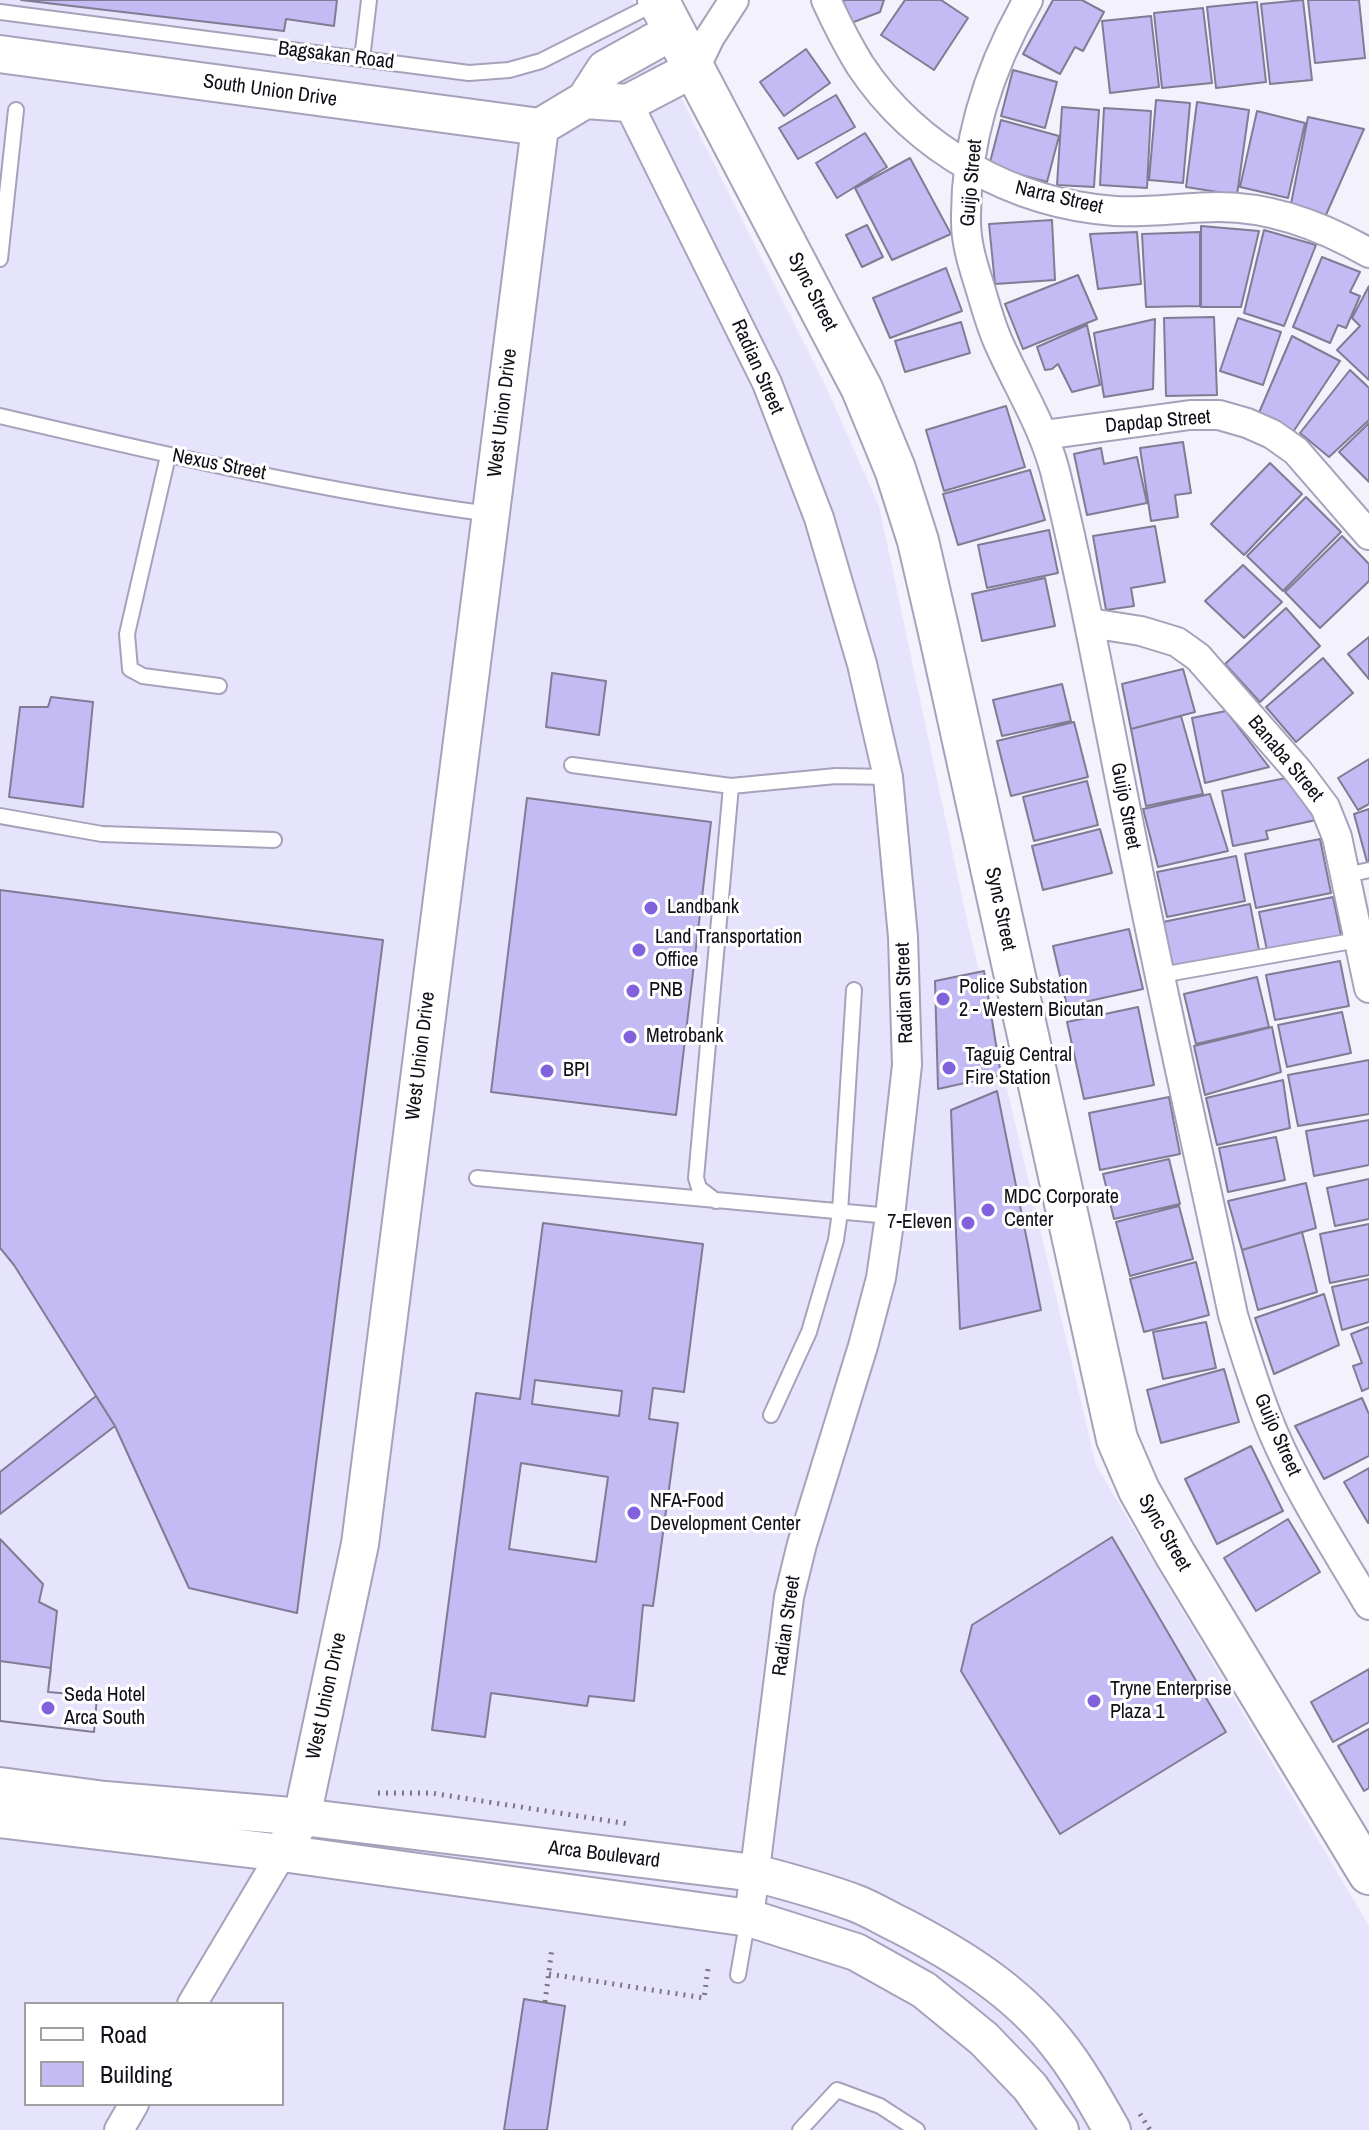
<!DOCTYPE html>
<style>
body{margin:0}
#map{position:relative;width:1369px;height:2130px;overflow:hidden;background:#f3f1fc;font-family:"Archivo Narrow",sans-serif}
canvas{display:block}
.legend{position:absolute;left:24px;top:2002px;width:260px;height:104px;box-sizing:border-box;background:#fff;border:2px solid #9f9fa2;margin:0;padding:10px 14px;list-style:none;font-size:24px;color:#100f17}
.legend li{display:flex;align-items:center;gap:16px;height:40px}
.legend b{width:40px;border:2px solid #9f9fa2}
</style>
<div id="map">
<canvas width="1369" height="2130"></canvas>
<ul class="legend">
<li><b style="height:10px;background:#fff"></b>Road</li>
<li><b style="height:22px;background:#c4baf4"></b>Building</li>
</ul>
</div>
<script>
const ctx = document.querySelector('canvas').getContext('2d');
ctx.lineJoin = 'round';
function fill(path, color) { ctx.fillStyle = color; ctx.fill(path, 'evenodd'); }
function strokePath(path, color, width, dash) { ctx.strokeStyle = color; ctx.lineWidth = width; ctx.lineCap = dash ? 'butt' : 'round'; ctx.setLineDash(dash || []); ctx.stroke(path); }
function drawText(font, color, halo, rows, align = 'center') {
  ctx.font = font + ' "Archivo Narrow",sans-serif'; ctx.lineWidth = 6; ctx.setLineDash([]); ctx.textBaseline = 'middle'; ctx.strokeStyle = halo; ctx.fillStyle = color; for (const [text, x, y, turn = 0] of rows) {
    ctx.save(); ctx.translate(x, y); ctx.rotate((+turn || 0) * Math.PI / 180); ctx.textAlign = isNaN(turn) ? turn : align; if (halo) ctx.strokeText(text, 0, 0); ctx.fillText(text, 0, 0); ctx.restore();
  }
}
fill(new Path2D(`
 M0,0H632L826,387L879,506L966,916L1096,1465L1369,1926V2130H0ZM26,2004H282V2104H26Z`), '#e6e3fd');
const building = new Path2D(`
 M21,0H337L334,26L286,19L284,31Z
 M843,0H884L880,12L851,23Z
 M905,0H941L968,18L934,70L881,35Z
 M1053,0H1082L1104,12L1083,51L1075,47L1060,74L1023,54Z
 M1303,0L1312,80L1270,84L1261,4Z
 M1308,0H1359L1365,58L1315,63Z
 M1257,2L1266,82L1216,88L1207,7Z
 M1203,8L1212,83L1162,88L1154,13Z
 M1151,16L1159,87L1110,93L1102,21Z
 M806,49L830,83L784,116L760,82Z
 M1013,70L1057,82L1045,128L1001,116Z
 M836,95L855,127L798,159L779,128Z
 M1156,100L1190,103L1183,183L1149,180Z
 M1197,102L1249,110L1237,195L1186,187Z
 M1062,107L1099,110L1094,187L1057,185Z
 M1104,108L1151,111L1147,188L1100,185Z
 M1257,111L1305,123L1288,198L1240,187Z
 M1308,117L1364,129L1325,217L1291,204Z
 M1001,120L1059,136L1047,182L989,166Z
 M865,133L887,167L837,198L816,163Z
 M910,158L951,234L892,260L855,188Z
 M1052,220L1055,280L995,284L989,224Z
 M867,225L883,257L862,267L846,235Z
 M1201,226L1259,231L1241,307H1201Z
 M1264,230L1316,245L1284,326L1244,313Z
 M1137,232L1141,284L1098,289L1090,234Z
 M1200,232V306L1146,307L1142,234Z
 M1322,257L1360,272L1350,292L1360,296L1346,328L1338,325L1330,343L1293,327Z
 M946,268L962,311L890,338L873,298Z
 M1078,275L1097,319L1023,349L1005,304Z
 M1369,286V380L1337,350L1360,326L1352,318Z
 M1214,317L1217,395L1166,396L1164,318Z
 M1238,318L1281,332L1263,385L1220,371Z
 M1155,319L1153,389L1104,397L1094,333Z
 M961,322L970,353L905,372L895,341Z
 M1087,325L1100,385L1072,392L1058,364L1052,369L1045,370L1037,347Z
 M1292,336L1340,361L1293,432L1258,415Z
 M1350,370L1369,388V420L1329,457L1300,433Z
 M1006,406L1025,467L944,491L926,430Z
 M1369,423V482L1339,452Z
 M1183,442L1191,493L1175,495L1178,517L1151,521L1140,448Z
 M1101,448L1104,464L1137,457L1147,503L1087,515L1074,454Z
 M1270,463L1302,494L1244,555L1211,524Z
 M1030,470L1045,520L958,545L943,494Z
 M1306,497L1341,532L1283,591L1247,556Z
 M1155,526L1165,582L1131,588L1134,606L1106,610L1093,536Z
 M1049,530L1058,573L987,588L978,545Z
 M1342,536L1369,564V581L1320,628L1285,592Z
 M1243,565L1282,602L1244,638L1205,601Z
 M1045,578L1055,626L982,641L972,594Z
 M1286,608L1320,646L1260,702L1225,664Z
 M1369,637V679L1348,654Z
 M1323,658L1353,693L1296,742L1266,707Z
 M1183,669L1195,712L1131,729L1122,684Z
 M552,673L606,681L599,735L546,727Z
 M1062,684L1071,721L1002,736L993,700Z
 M51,697L93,702L83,807L9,797L20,707H48Z
 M1226,711L1269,767L1205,783L1192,718Z
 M1181,716L1203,794L1146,806L1131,729Z
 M1074,722L1088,777L1011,796L997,741Z
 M1369,759V804L1358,810L1338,778Z
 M1286,778L1316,820L1266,831L1268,839L1233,846L1222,791Z
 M1087,781L1098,825L1034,841L1023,797Z
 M1210,794L1228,851L1158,867L1143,809Z
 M527,798L711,822L676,1115L491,1092Z
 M1369,809V861L1367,862L1354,814Z
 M1100,829L1112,873L1043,890L1032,846Z
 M1320,839L1331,893L1256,908L1245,854Z
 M1236,856L1245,901L1167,917L1157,872Z
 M0,890L383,940L297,1613L189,1588L115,1426L14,1265L0,1248Z
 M1333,897L1342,940L1268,955L1259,912Z
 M1250,904L1260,955L1174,973L1163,922Z
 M1129,929L1143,989L1067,1006L1053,946Z
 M1340,961L1349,1006L1275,1020L1266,975Z
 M984,971L1001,1075L938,1089L935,981Z
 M1257,977L1269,1027L1196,1044L1184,994Z
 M1138,1007L1154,1085L1084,1099L1067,1022Z
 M1342,1012L1351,1053L1287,1067L1278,1025Z
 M1272,1027L1281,1072L1205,1095L1194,1046Z
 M1369,1060V1114L1298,1126L1288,1075Z
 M1283,1080L1290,1128L1217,1145L1206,1098Z
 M997,1091L1041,1310L960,1329L951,1110Z
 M1169,1097L1180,1154L1100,1170L1089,1113Z
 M1369,1120V1165L1314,1176L1306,1131Z
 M1276,1137L1285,1180L1228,1192L1219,1148Z
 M1169,1159L1180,1204L1114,1219L1103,1174Z
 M1369,1179V1219L1335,1226L1327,1188Z
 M1306,1183L1316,1228L1242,1250L1228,1201Z
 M1179,1206L1193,1259L1130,1276L1116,1222Z
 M543,1223L703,1244L684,1392L653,1388L649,1419L678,1423L653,1606L643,1605L634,1701L589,1696L587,1706L491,1693L485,1737L432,1730L476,1393L520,1399ZM535,1380L622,1391L619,1416L532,1404ZM521,1463L608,1477L596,1562L509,1549Z
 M1369,1224V1275L1330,1283L1320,1234Z
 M1302,1232L1317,1292L1258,1310L1242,1250Z
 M1196,1262L1209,1315L1144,1332L1130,1279Z
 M1369,1279V1322L1342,1330L1332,1287Z
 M1324,1294L1339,1345L1274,1374L1255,1318Z
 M1206,1322L1216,1368L1163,1379L1153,1332Z
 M1369,1327V1388L1362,1391L1353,1366L1362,1363L1351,1334Z
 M1224,1369L1239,1422L1161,1443L1147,1390Z
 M96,1396L115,1426L0,1514V1472Z
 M1362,1398L1369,1414V1456L1324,1479L1295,1426Z
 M1251,1446L1283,1511L1217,1544L1185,1479Z
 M1369,1468V1523H1368L1344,1482Z
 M1288,1519L1320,1572L1256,1611L1224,1558Z
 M1112,1537L1226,1732L1060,1834L961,1671L972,1625Z
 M0,1539L43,1584L39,1602L57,1611L48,1692L97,1696L94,1732L0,1721Z
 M0,1661L51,1668L48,1692L97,1696L94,1732L0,1721Z
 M1369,1669V1722L1333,1742L1311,1702Z
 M1369,1729V1788L1364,1791L1338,1746Z
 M524,1999L565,2006L547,2130H504Z`);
fill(building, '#c4baf4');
strokePath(building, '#7f7c93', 2);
const service = new Path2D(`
 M0,12L469,73L509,70L541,61L656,3
 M362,59L369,0
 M0,259L16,110
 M0,416C162,454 325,492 490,514
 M168,456L127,634L130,669L143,676L219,686
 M572,765L731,786L836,776L888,777
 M0,816L102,834L274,840
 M1347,875L1369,870
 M1161,975L1358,940
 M477,1178L890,1216
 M716,1201L699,1188L696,1178L731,786
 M771,1415L809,1332L836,1240L840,1212L854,990
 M738,1975L748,1918
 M800,2130L837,2090L880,2106L917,2130`);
const minor = new Path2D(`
 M826,0C836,22 847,44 860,65C916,150 1014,204 1115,211C1150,213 1184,207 1219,207C1272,207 1324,227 1369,253
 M1028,0C989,68 965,142 966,221C966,242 972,262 978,281C985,303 990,325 1000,346C1019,388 1043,426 1055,471C1085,593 1107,717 1132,840C1163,999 1200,1157 1233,1315C1245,1355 1257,1394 1273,1432C1299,1493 1336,1549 1369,1605
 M695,68L710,37L734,0
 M628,103L767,383L819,518L862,664L888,777L903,937L907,1065L890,1216L881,1278L863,1346L802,1544L789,1597L749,1918
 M1044,435L1190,415H1219L1247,423L1272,434L1296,451L1369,535
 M1090,623L1141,631L1177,642L1198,657L1298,771L1325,807L1337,837L1369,988
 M192,2004L282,1853
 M119,2130L134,2104`);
const tertiary = new Path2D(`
 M0,54L540,127
 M585,100L628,103L695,68
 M540,127L585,100L605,69L675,30
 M0,1786L105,1800L302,1817L755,1873C789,1882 823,1891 855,1903C871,1909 885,1918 900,1925C958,1955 1015,1990 1056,2042C1078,2069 1095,2100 1112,2130
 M0,1819L282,1853L749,1918L856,1952L924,1990L984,2039L1030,2087L1060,2130
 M282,1853L302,1817L360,1544L540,127`);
const secondary = new Path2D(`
 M658,0L862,389L895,469L918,541L939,632L1117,1439L1139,1490L1175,1554L1369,1874`);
strokePath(service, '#a5a2ba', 18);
strokePath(minor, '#a5a2ba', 32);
strokePath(tertiary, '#a5a2ba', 40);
strokePath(secondary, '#a5a2ba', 44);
strokePath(new Path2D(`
 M378,1793H431L629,1824
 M549,1974L704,1998L708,1969
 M545,2002L552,1948
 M1140,2114L1150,2130`), '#797781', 5, [2, 6]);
strokePath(service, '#fff', 14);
strokePath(minor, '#fff', 28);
strokePath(tertiary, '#fff', 36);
strokePath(secondary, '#fff', 40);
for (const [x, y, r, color] of [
 [651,908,8,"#8262dc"],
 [639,950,8,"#8262dc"],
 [633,991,8,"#8262dc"],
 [943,999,8,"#8262dc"],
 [630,1037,8,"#8262dc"],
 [949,1068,8,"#8262dc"],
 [547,1071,8,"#8262dc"],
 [988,1210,8,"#8262dc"],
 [968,1223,8,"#8262dc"],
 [634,1513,8,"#8262dc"],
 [1094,1701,8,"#8262dc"],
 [48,1708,8,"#8262dc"]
]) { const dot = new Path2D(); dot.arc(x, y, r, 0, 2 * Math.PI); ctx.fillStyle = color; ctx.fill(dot); strokePath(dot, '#fff', 3); }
drawText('20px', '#100f17', '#fff', [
 ["Bagsakan Road",336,56,7],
 ["South Union Drive",270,91,8],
 ["Guijo Street",972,183,-85],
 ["Narra Street",1059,198,13],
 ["Sync Street",812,292,63],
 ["Radian Street",757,367,66],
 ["West Union Drive",503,413,-83],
 ["Dapdap Street",1158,422,-5],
 ["Nexus Street",219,465,11],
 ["Banaba Street",1285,759,50],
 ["Guijo Street",1125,806,79],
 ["Sync Street",1000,909,78],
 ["Radian Street",905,993,-92],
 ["West Union Drive",421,1056,-83],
 ["Guijo Street",1277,1435,66],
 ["Sync Street",1164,1533,60],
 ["Radian Street",787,1626,-82],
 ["West Union Drive",327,1696,-78],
 ["Arca Boulevard",604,1855,7]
]);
drawText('20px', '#100f17', '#fff', [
 ["Landbank",667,908],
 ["Land Transportation",655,938],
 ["Office",655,961],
 ["Police Substation",959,988],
 ["2 - Western Bicutan",959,1011],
 ["PNB",649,991],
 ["Metrobank",646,1037],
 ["Taguig Central",965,1056],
 ["Fire Station",965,1079],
 ["BPI",563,1071],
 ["MDC Corporate",1004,1198],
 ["Center",1004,1221],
 ["7-Eleven",952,1223,"right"],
 ["NFA-Food",650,1502],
 ["Development Center",650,1525],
 ["Tryne Enterprise",1110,1690],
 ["Plaza 1",1110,1713],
 ["Seda Hotel",64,1696],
 ["Arca South",64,1719]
], 'left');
</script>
